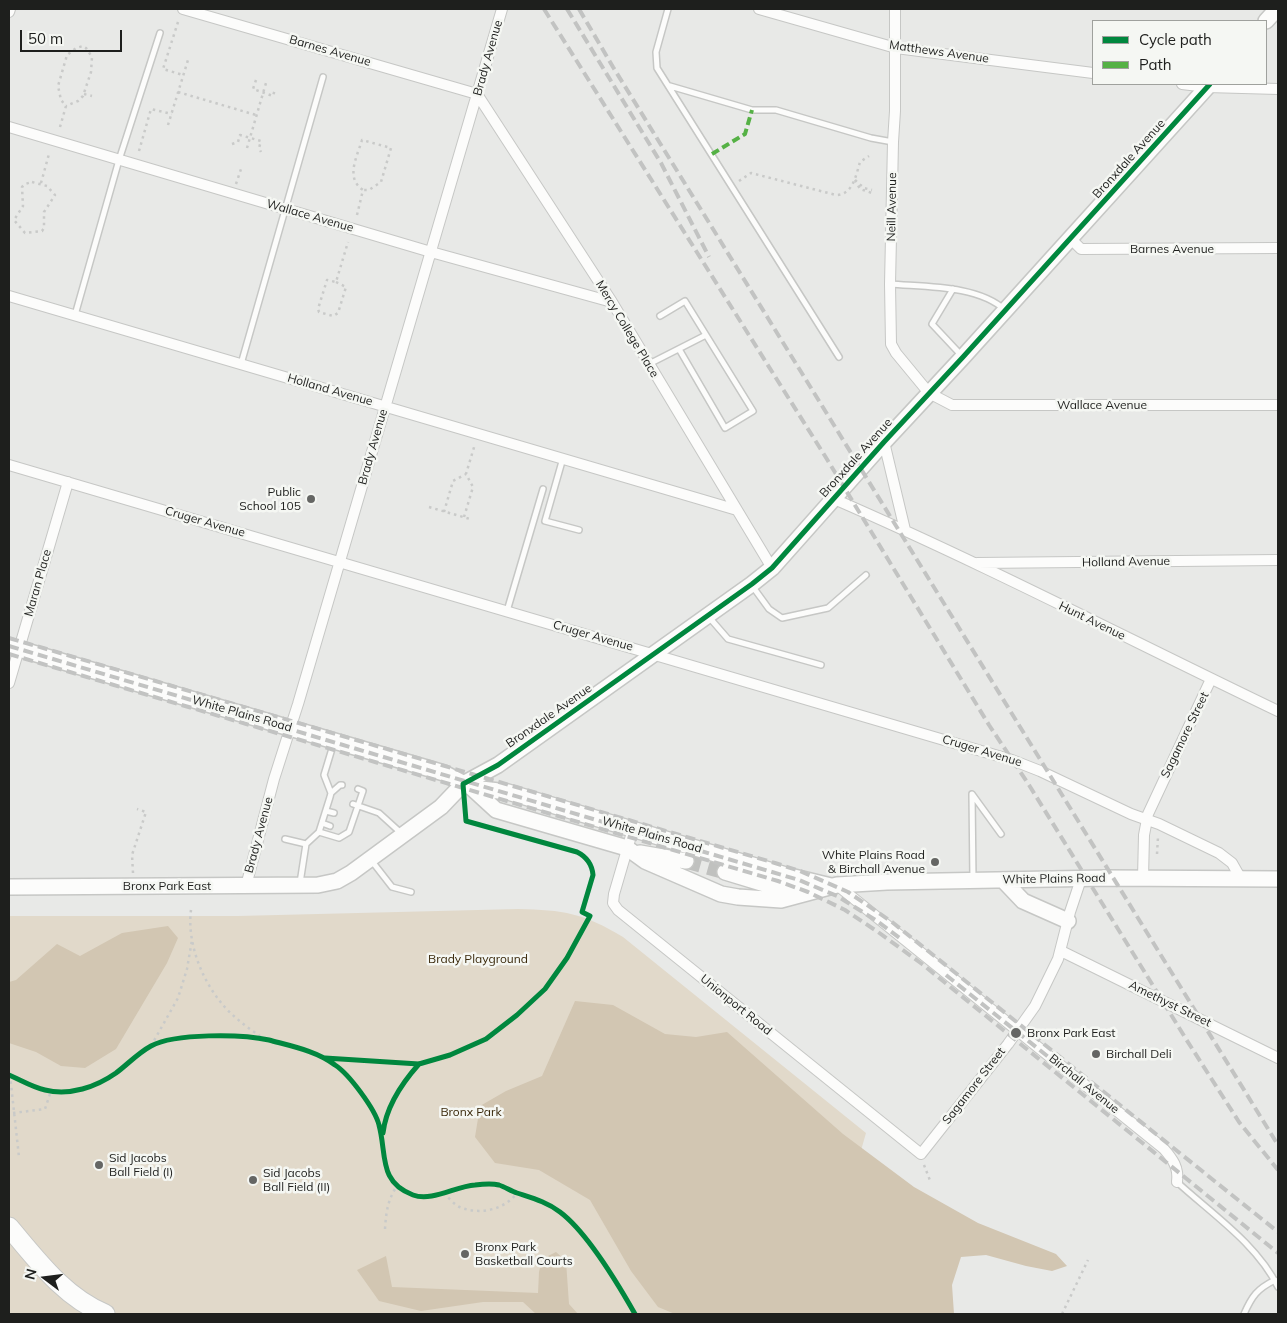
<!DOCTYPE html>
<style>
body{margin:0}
#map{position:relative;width:1287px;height:1323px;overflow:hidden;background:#e8e9e7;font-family:Mulish,sans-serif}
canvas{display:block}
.frame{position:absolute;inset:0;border:10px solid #1e1f1d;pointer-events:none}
.legend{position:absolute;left:1092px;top:20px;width:175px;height:65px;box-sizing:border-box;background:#f5f7f3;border:1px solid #9fa19d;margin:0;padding:6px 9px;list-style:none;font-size:15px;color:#1e1f1d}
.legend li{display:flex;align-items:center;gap:10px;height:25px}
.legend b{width:25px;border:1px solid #9fa19d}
.north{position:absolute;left:20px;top:1253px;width:50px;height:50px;-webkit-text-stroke:4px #f5f7f3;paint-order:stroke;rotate:285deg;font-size:14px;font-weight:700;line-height:20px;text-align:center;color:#1e1f1d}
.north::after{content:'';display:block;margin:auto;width:18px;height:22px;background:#1e1f1d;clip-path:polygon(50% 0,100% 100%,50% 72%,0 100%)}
.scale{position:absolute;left:20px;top:30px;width:102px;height:22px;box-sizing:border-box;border:2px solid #1e1f1d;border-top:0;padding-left:6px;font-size:15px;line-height:18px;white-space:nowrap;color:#1e1f1d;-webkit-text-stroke:4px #f5f7f3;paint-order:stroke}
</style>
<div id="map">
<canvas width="1287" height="1323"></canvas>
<div class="frame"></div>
<ul class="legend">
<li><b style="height:6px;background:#00873e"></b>Cycle path</li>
<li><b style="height:6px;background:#55b145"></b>Path</li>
</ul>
<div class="north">N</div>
<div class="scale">50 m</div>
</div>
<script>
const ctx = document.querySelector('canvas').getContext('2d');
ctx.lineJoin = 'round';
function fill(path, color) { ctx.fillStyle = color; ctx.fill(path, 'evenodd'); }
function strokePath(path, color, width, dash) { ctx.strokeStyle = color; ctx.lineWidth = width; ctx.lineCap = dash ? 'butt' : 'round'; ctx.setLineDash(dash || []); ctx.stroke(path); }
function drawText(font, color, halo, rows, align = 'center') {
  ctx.font = font + ' Mulish,sans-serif'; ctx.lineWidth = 5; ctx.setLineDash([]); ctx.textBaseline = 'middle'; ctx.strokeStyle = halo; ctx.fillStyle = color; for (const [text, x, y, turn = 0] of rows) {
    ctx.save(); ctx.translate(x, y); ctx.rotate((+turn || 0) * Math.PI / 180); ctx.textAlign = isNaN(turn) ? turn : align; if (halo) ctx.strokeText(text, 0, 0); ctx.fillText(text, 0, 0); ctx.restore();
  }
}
fill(new Path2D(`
 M518,909C564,910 583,913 623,937L866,1133L814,1314H9V916H238Z`), '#e1d9ca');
fill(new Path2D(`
 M168,926L178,938L167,963L116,1049L85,1068L61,1066L36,1052L9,1043V982L16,980L57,944L80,956L122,933Z
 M575,1001L613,1005L665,1034L696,1037L727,1032L843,1134L914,1187L978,1223L1056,1254L1067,1266L1052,1271L1026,1266L986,1255L961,1257L952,1285L954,1314H675L658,1307L631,1271L590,1200L539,1170L495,1163L475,1137L480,1106L506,1091L542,1076Z
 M556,1252L566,1261L569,1304L578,1314H536L523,1302H483L421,1311L379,1301L357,1270L386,1256L392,1287L538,1293L539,1272L542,1259Z`), '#d2c6b2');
strokePath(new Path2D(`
 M686,861L725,872`), '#c0c1bf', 15, [15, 8]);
const lane = new Path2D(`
 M668,9L656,52L657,68L839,357
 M670,86L752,110H776L871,138L893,142
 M890,284C925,287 978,285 1005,310
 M953,289L932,324L962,356
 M75,315L119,160L160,33
 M679,349L725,428L753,411L706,335
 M241,364L323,77
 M649,364L706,335L685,301L660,316
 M563,458L545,521L579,530
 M753,587L769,609L782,618L828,608L866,575
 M507,611L543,489
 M708,616L728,639L821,665
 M331,793L340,785H342
 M353,804L379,813L401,833
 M326,811L334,813
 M322,823L330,826
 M319,832L339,838L349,832L363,791L358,789
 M285,839L306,844L300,883
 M306,844L319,832L330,797L331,793L324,775L334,742
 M371,860L392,887L411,892
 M973,880L972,794L1001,834
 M1177,1182C1212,1214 1257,1244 1278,1287
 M1244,1314C1252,1296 1257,1289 1275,1280L1276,1281`);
const street = new Path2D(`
 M183,9L477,94L612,302L772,568
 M759,9L896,48L1093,73
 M895,9V111L893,142L890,284L891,344L896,353L929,393L952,405H1278
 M9,12L10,9
 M1182,84L1207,87L1278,89
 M9,127L431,252L612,302
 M1070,238L1081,249L1278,248
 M9,296L737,510
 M884,442L905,530
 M9,465L1012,760L1040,771L1131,814L1159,824L1219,853L1232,863L1241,879
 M834,499C984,564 1130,640 1278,711
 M977,563L1278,560
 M9,683L68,482
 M633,829L614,894L613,903L618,910L921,1154L1008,1044L1035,1006L1058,959L1070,912L1081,879
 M1143,878L1144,835L1148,814L1211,679
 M837,885L1163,1148C1173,1159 1179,1168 1177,1182
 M246,886L274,779L298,704L502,9
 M1061,951L1278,1058`);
const secondary = new Path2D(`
 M1266,21L1277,9
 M9,646L444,773L472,788L508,792L786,875L831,886
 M472,788L496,810L627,848L645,861L721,894L738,897L781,900L837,885L887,882L1106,878L1278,879
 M640,853L686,861
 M725,872L768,885L807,891
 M1003,880L1023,901L1068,921
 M9,887L318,885L337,881L351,873L441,807L463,784L498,765L752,584L772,568L884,442L963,357L1210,84`);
const highway = new Path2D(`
 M9,1227C37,1260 64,1297 105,1314`);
strokePath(lane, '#c6c7c5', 8);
strokePath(street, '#c6c7c5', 12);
strokePath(secondary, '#c6c7c5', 18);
strokePath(highway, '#c6c7c5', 21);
strokePath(new Path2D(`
 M178,22L163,69L183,75
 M256,80L253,89L273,96L275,89
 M178,92L256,115
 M84,94L92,96
 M168,125L188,60
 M60,127L66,106L61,100L58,86L67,55L76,48L83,46L86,48L92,57L91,72L83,96L78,101L66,106
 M232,144L238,142L240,135L261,141L259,148L261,152
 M247,148L266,83
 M139,151L151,109L172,114
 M855,180L860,189L872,193
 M855,180L864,188L872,190
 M739,181L751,173L836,195C853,195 856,175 860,162L869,156
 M32,182L47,186L55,195L44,212V228L42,231L25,233L14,220L23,206L22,187L25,184Z
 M41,183L49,154
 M236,184L241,169
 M357,215L363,190C345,178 357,157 362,140L391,148L381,182L369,190H363
 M336,282L346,287L338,313L333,316L319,312L318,309L327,280L336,282L348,242
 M429,507L470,519
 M444,512L453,481L466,474
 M464,517L473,487L466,474L475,444
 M1157,854L1158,837
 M133,873L132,855L146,812L137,809
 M191,910C187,940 200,976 219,1000C231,1016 249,1029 266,1040
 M151,1046L178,998L187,969L192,940
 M10,1075L19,1157
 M13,1113L45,1109L51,1091
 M924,1165L931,1183
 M444,1193C449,1198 455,1206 462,1208C482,1215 505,1209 517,1193
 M385,1229C386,1212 388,1199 397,1186
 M1062,1314L1088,1260`), '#c9cac9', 2.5, [2.5, 4]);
strokePath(lane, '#fcfcfb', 5);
strokePath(street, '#fcfcfb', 10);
strokePath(secondary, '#fcfcfb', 15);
strokePath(highway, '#fcfcfb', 19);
strokePath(new Path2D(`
 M544,9L825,456L989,725L1029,785L1186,1039L1239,1122L1278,1170
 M567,9L661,163L709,257
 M579,9L613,67L1278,1145
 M9,638L775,863L800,871L848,892L892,922L1278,1232
 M9,646L799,880L837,896L877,921L901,939
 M9,654L778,881L808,892L845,910L878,932L922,964L1278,1253
 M946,975L1106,1103`), '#c2c3c2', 4, [10, 5]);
strokePath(new Path2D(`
 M712,154L745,134L752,110`), '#55b145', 4, [8, 4]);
strokePath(new Path2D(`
 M325,1058L419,1064L450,1055L486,1039L517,1015L545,989L567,958L590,916L582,912L593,875C592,864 587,857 577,852L466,821L463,784L498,765L752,584L772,568L884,442L963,357L1210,84
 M9,1075C21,1080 32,1087 45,1090C70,1096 96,1087 116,1073C128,1064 138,1053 151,1046C175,1033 242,1034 269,1040C291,1046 317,1051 335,1065C349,1074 375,1109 379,1125C387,1154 378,1182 413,1195C432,1202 456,1186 475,1185C483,1184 491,1183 499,1185C505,1187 511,1191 517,1193C532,1198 547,1202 560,1212C588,1233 618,1284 635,1314
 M383,1133C386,1107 402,1083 419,1064`), '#00873e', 5);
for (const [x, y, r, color] of [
 [311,499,5,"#656664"],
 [935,862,5,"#656664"],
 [1016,1033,6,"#656664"],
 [1096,1054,5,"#656664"],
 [99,1165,5,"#656664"],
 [253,1180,5,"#656664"],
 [465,1254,5,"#656664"]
]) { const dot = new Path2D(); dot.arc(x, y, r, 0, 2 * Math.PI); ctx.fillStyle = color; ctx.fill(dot); strokePath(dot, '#f5f7f3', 2); }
drawText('12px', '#1e1f1d', '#f5f7f3', [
 ["Barnes Avenue",330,51,16],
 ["Matthews Avenue",939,52,8],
 ["Brady Avenue",488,58,-74],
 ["Bronxdale Avenue",1129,159,-48],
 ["Neill Avenue",892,207,-89],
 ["Wallace Avenue",310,216,16],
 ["Barnes Avenue",1172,249],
 ["Mercy College Place",627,329,59],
 ["Holland Avenue",330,390,16],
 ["Wallace Avenue",1102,405],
 ["Brady Avenue",373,447,-74],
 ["Bronxdale Avenue",856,458,-48],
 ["Cruger Avenue",205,522,16],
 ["Holland Avenue",1126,562,-1],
 ["Maran Place",38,583,-74],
 ["Hunt Avenue",1092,621,26],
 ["Cruger Avenue",593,636,16],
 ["White Plains Road",242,714,16],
 ["Bronxdale Avenue",549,716,-35],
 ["Sagamore Street",1185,735,-64],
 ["Cruger Avenue",982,751,17],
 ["Brady Avenue",259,835,-75],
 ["White Plains Road",652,835,16],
 ["White Plains Road",1054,879,-1],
 ["Bronx Park East",167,886],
 ["Amethyst Street",1170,1004,26],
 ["Unionport Road",736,1005,39],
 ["Birchall Avenue",1084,1084,39],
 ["Sagamore Street",974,1086,-52]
]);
drawText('12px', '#1e1f1d', '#f5f7f3', [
 ["Public",301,492,"right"],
 ["School 105",301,506,"right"],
 ["White Plains Road",925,855,"right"],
 ["& Birchall Avenue",925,869,"right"],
 ["Bronx Park East",1027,1033],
 ["Birchall Deli",1106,1054],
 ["Sid Jacobs",109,1158],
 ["Ball Field (I)",109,1172],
 ["Sid Jacobs",263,1173],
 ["Ball Field (II)",263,1187],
 ["Bronx Park",475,1247],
 ["Basketball Courts",475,1261]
], 'left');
drawText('12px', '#3a290b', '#f5f7f3', [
 ["Brady Playground",478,959],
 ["Bronx Park",471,1112]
]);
</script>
